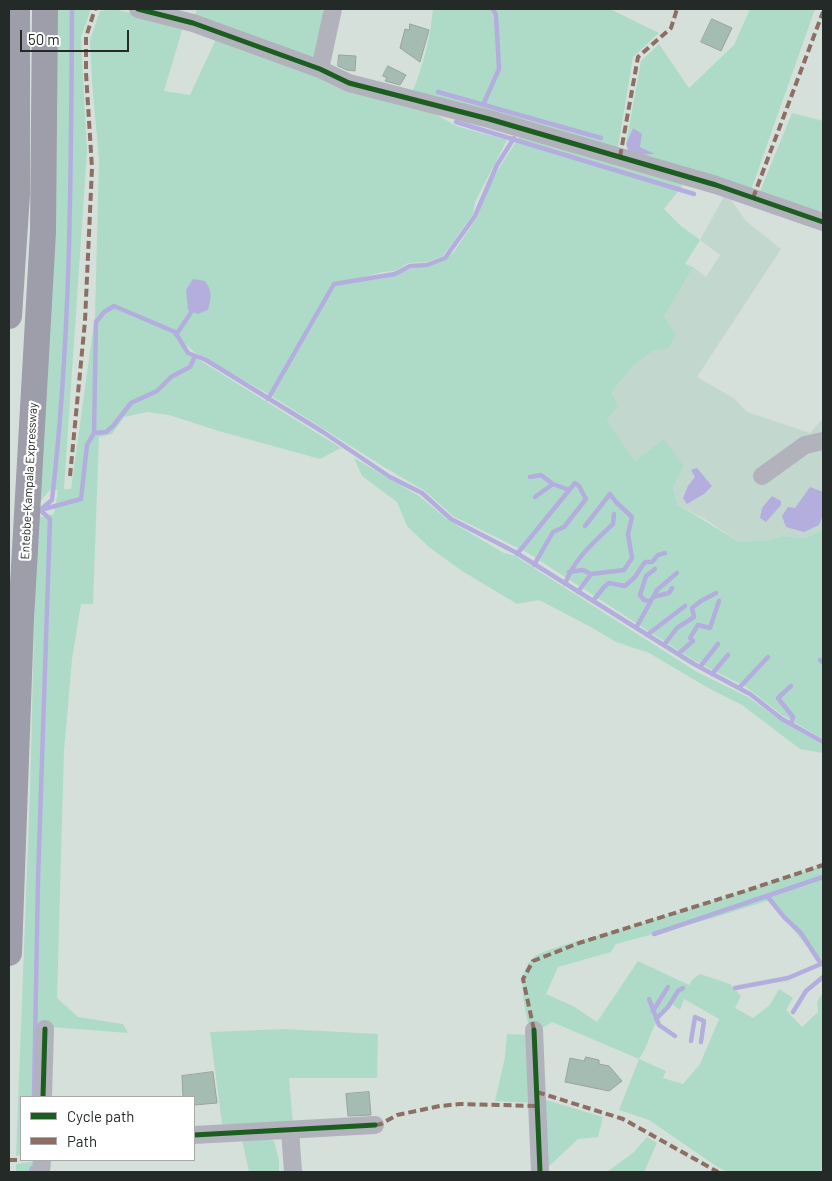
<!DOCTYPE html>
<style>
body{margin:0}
#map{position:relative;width:832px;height:1181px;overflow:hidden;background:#d5e0db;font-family:Barlow,sans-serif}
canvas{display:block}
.frame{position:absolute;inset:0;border:10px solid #232a27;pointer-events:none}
.legend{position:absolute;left:20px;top:1096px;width:175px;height:65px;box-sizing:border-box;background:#fff;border:1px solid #a7aaa9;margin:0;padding:6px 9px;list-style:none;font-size:15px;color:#232a27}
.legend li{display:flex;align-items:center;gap:10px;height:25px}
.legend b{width:25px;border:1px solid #a7aaa9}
.scale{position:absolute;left:20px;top:30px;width:109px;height:22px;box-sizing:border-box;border:2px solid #232a27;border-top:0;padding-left:6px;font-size:15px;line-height:18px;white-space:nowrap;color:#232a27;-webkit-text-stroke:4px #fff;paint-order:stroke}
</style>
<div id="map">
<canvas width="832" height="1181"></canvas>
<div class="frame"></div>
<ul class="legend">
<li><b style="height:6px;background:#1b5e20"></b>Cycle path</li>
<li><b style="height:6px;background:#8d6e63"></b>Path</li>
</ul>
<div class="scale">50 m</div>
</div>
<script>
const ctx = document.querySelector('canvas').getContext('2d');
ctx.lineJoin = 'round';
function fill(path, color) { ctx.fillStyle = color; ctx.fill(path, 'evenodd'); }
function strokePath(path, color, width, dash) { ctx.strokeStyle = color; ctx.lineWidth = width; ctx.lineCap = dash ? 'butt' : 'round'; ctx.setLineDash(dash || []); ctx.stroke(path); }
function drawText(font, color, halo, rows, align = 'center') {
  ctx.font = font + ' Barlow,sans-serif'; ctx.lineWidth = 4.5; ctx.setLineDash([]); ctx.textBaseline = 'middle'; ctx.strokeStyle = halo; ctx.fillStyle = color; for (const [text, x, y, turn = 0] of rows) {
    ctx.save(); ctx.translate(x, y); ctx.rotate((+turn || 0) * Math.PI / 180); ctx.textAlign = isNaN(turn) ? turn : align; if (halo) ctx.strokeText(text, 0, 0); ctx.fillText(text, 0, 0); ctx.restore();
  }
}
fill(new Path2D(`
 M726,193L746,221L781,249L697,377L735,399L747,412L810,433L823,418V530L805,538L782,536L769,540L739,542L708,521L677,504L673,488L684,466L664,440L635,461L607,420L618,406L612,392L634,365L653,351L664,317L693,267L706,277L720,255L700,240Z`), '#c2d7ce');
fill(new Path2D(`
 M55,9H91L81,37L87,151L64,489H71L95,315L99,159L92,82L90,40L100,11L115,9L183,27L164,91L190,95L217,37L433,112L456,126L507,140L475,202L473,214L443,256L427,262L408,263L395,271L383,272L339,283L373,280L410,269L440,262L453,253L478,216L490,182L521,134L687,180L664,209L681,226L700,240L685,264L693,267L664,317L675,334L669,348L653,351L634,365L612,392L618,406L607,420L635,461L664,439L684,466L673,488L677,504L739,542L769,540L782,536L805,538L823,530V739L782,715L746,687L693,660L528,553L453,516L425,491L384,467L270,395L194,352L183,342L188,353L341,448L320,459L222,432L169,415L147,412L124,417L112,434L99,437L93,604H81L72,659L64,751L57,998L78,1017L123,1024L128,1033L51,1027L40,1097H21V1155L16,1156L30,790L37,515L43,517L54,514L58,490H50L37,505Z
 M197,9H316L328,12L313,61L195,15Z
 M433,9H610L659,33L633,57L617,153L411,95C423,68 430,38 433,9Z
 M750,9H815L750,193L638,155L654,154L640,147L633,128L626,144L641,61L659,44L689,88L734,45Z
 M792,113L823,121V217L759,194Z
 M354,458L419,496L448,520L504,553L515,556L697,672L748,697L780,720L823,745V753L800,749L742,705L710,689L649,653L616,642L589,626L539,600L517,604L462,571L429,547L407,526L397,502L362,476Z
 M823,865V967L770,900L713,918L616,944L611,952L558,967L546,994L573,1006L597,1022L638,961L689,985L693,979L700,974L730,984L741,996L735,1008L753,1018L770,1005L779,989L793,998L786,1010L802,1027L818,1012L817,1002L823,992V1172H727L716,1166L649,1120L619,1110L639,1059L552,1022L531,1035L535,1103L495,1101L505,1057L507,1034L531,1035C526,1013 514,975 533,958C544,948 595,937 612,932C683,912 753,888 823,865ZM684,999L719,1019L700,1064L683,1084L663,1078L666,1071L639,1059L645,1049L654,1026L672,1004L680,1010Z
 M285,1029L378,1034L377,1078H289L293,1124H222L210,1032Z
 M543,1099L603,1117L598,1137L578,1139L545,1170Z
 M647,1137L657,1143L644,1172H607L634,1152Z
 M267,1139L274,1141L279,1160V1172H249L242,1140Z
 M38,1161V1172H16V1164Z`), '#aedbc8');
fill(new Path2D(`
 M633,128L642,134L640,147L655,154L638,155L628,150L626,144Z
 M193,279L205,281C213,292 211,298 208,310L198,314L188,310L186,290Z
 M697,468L712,486L704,494L687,504L683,498L688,486L695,477L691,470Z
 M810,487L823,492V515L819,525L804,532L786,527L782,516L788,507L795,508Z
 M772,496L781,501V505L766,522L760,518L762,508Z`), '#b3aede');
strokePath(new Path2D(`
 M438,92L601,138
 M483,105L499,69L496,15L493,9
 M456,122L694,194
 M176,335L192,311
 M268,399L334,284L395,274L410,266L427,265L445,258L475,216L497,165L514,138
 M94,433L96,322L104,312L114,306L175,332L188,353L206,360L323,432L390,477L422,493L451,519L515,552L694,664L750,694L782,719L823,742
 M530,477L541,475L553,484L569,490
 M535,497L553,484
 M44,509L81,499L87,445L94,433L106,432L113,426L131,403L157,391L171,377L190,367L195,356
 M40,510L52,500C71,337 71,173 72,9
 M517,554L575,483L579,486L586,499L564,527L553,532L534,565
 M569,572L583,570L591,574
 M565,584C574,559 594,542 613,524L614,514
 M578,592L591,574L624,570L632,558L628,534L632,517L616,502L610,494L585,526
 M653,597L669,593L672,588
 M593,601L604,587L609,583L625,586L635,577L645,562H652L658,555L665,553
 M650,601L644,600L640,595L646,576L655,569
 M636,628L657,590L677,573
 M647,635L685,606
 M664,645L677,628L694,617L692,608L701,601L716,593
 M678,654L693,641L690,638L698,625L710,628L719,601
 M820,660L823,663
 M700,667L718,644
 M712,674L728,655
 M791,686L778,698L793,717L791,724
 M739,688L768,657
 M654,934L823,877
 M735,988L788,978L821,964L801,933L784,917L767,896
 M649,999L659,1025L675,1036
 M653,1011L668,987
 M793,1012L806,991L823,977
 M656,1019L668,1007L678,991L683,988
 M691,1041L695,1017L704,1021L701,1042
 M34,1097L38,880L50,519L40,510
 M31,1172L32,1168`), '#b3aede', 4.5);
const building = new Path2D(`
 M712,19L732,28L721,51L701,42Z
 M410,24L429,30L420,62L400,48L405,29L409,30Z
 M339,55L356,56L355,71L347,70L338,66Z
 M388,66L406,75L400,85L385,81L387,78L383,76Z
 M586,1057L599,1060V1064L609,1066L622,1081L609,1091L565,1082L570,1058L584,1061Z
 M213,1072L217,1103L194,1105V1097H183L182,1076Z
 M369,1092L371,1115L348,1116L346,1094Z`);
fill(building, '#a5bcb3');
strokePath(building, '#9aa29e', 1);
strokePath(new Path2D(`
 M138,9L193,23L320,69L349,83L489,119L716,185L823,222
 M320,69L333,9
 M762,476L805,445L823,441
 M534,1030L540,1172
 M43,1097L45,1029
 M290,1130L293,1172
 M194,1135L375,1125
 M41,1172L42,1160`), '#b2b2bc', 18);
strokePath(new Path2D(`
 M9,316L17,194V9
 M9,953L21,620L43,232L45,9`), '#9e9daa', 26);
strokePath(new Path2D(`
 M620,157L638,57L671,28L677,9
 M753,198L823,12
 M70,476L85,321L92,168L86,73V37L95,9
 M534,1030L523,979L533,961L579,943L745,891L823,865
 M537,1092L623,1119L718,1172
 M375,1125L381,1124L397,1115L440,1106L460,1104L538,1106
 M9,1160H21`), '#8d6e63', 4, [8, 4]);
strokePath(new Path2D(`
 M138,9L193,23L320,69L349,83L489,119L716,185L823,222
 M534,1030L540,1172
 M43,1097L45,1029
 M194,1135L375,1125`), '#1b5e20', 5);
drawText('12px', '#232a27', '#fff', [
 ["Entebbe-Kampala Expressway",29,481,-87]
]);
</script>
